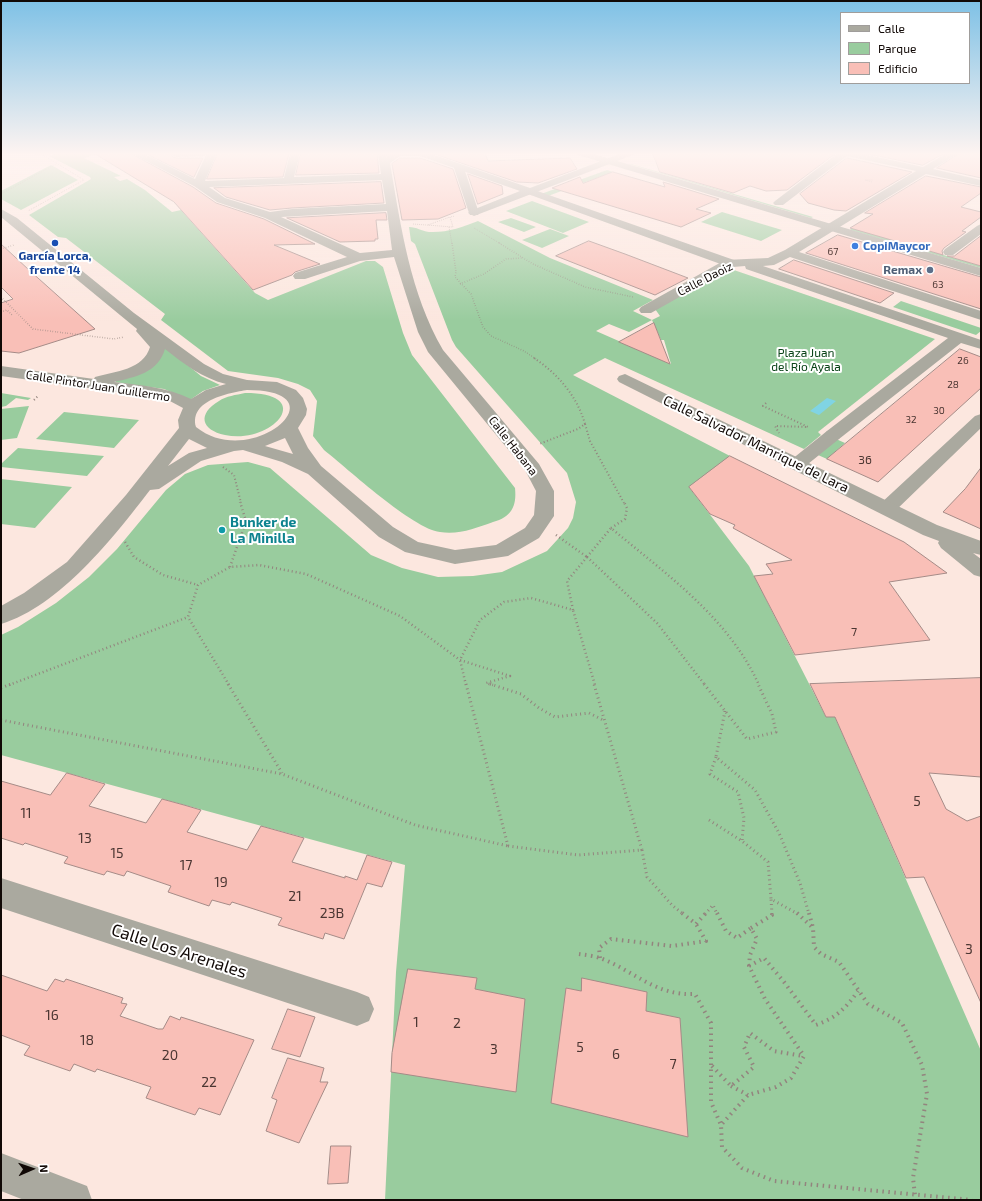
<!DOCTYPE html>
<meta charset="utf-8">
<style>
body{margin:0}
#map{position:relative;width:982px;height:1201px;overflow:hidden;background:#fce7df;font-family:"Exo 2",sans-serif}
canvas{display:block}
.frame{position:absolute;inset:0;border:2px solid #110906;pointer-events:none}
.legend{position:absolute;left:840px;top:12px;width:130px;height:72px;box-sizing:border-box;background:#fff;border:1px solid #a09d9b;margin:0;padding:5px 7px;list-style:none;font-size:12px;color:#110906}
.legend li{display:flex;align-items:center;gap:8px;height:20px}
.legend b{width:20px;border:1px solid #a09d9b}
.north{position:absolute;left:12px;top:1149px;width:40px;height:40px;-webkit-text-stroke:3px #fff;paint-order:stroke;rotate:88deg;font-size:11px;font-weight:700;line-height:16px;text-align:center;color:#110906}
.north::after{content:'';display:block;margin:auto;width:14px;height:18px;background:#110906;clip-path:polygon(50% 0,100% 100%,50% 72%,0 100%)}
</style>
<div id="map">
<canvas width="982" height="1201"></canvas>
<div class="frame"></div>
<ul class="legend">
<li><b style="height:5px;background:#aaa99f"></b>Calle</li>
<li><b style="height:11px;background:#99cc9e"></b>Parque</li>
<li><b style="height:11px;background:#f9bfb7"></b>Edificio</li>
</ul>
<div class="north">N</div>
</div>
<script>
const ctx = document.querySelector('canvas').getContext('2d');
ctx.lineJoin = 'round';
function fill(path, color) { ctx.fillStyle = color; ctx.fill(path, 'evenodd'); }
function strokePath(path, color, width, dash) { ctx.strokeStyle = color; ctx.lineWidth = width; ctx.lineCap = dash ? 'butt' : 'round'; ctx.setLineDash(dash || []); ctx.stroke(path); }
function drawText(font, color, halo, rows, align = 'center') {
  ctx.font = font + ' "Exo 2",sans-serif'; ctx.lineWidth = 4; ctx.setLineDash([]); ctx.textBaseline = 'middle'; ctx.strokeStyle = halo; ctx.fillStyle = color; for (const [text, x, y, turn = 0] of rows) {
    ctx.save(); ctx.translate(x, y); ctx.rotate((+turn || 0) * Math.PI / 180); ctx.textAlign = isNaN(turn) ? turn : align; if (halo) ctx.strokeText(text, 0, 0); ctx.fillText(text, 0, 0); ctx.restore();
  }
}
fill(new Path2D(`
 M60,153H94L97,154L84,158L121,176L114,177L120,181L127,179L145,190L172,212L181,210L255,293L268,300L366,261H375L383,267L403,333L412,355L515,488C517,507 511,517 493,522C476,528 459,535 440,532C413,529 348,469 324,450L313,436L317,401L310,390L298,384L278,378L228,371L161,320L165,314L66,238L58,237L29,215L91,179L90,177L49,156Z
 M629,164H631L813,217L811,218Z
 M51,165L78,180L21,210L1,199V191Z
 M607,170L613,172L548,196L541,194Z
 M532,201L589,222L563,233L506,211Z
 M722,212L782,230L761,241L701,222Z
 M511,218L536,227L524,232L498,222Z
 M478,221L550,258L653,300L633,311L652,320L660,316L655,309L731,269L935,339L818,432L821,435L804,449L605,358L573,375L730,456L689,487L749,566L826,717H835L981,1051V1200H385L396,972L405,865L1,755V635L18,627L56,603L89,577L117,549L166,490L185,474L208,465L248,462L270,468L371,555L402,568L438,577L473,576L502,572L547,551L568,528L573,518L576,502L567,473L456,347L452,340L415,244L411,241L409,227C417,227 421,231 429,232C446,233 463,227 478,221ZM652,320L661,340H664L671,364L596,331L609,324L629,332Z
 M852,228L981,266V268L850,230Z
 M550,229L569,236L542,248L522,240Z
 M901,301L981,328V331L976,335L893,307Z
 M164,346L201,376L220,385L203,391L190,400L164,389L115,382Z
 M1,393L31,398L28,400L16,398L6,406L1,407Z
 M245,393C318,393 272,445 225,435C201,430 197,414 219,401C226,396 236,395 245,393Z
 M29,406L17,438L1,440V409Z
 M64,412L139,420L114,448L36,439Z
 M836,439L845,443L827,459L818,455Z
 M18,448L104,456L87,476L1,467V464Z
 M1,479L72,487L35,528L1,524Z`), '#99cc9e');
fill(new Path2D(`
 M827,398L836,401L819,415L810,411Z`), '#80d4e4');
const building = new Path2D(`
 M94,153H130L193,187L216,203L264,219L315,244L274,245L320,264L295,272L292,275L253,290L174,202Z
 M145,153H171L172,156L176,158H203L194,177Z
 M218,153H289L283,177L207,179Z
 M301,153H377L379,173L296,175Z
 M432,153H485L488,161L570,158L577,169L538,183L517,182Z
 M653,153H836L787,190L766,191L750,186L733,193L660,172Z
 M864,153H945L923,165Z
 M960,153H981V178L937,168Z
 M400,158H420L453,169L466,208L438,219L402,220L392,164Z
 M847,158L912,172L846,211L834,210L808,203L800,194Z
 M613,172L665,187L663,182L719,199L696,209L711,213L681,227L552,188L580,177L583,183Z
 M468,174L502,186L503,194L478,204Z
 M926,176L981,187V193L961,207L981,212V217L962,231L966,232L944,248L942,251L943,255L850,228L873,214L865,213Z
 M381,182L384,203L292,208L270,210L226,197L214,188Z
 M386,213L387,220H376L378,239H375V241L340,242L287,218Z
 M838,235L981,277V309L806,253Z
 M981,236V266L947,256H954Z
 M589,241L625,254L688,278L655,295L556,256Z
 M1,244L29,270L95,329L19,353L1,351V303L13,299L1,287Z
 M794,260L894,293L880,303L779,269Z
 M654,323L670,364L619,342Z
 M960,349L981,357V388L878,482L827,459Z
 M730,456L904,542L947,573L889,582L930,640L795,655L754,576L773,574L766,564L792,560L733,528L735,525L710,514L689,487Z
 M981,468V529L943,512L965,489Z
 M981,678V777L929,773L946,809L967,821L981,816V1003L924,877L906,878L835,717H826L810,684Z
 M67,773L105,784L89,806L146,823L162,799L184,805L201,810L187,832L247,850L261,826L304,838L292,862L345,878V876L357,880L367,855L392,862L382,887L367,883L344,939L325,933L323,939L278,925L282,918L232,902L230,905L212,900L209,906L168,892L171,886L127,871L124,876L107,871L104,875L64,863L68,857L25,843L23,845L1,838V781L50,795Z
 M408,969L477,978L475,989L525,999L516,1092L391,1072L392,1053Z
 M1,975L47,991L55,979L64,982L66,979L123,998L121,1003L127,1004L120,1016L158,1029H163L170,1016L180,1020L181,1017L254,1040L220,1115L199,1108L195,1115L146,1098L151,1087L97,1069L95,1072L74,1064L70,1071L24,1055L30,1046L1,1035Z
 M582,978L647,992L646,1011L680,1018L688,1137L551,1103L566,988L581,991Z
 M288,1009L315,1017L300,1057L272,1049Z
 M288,1058L324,1068L320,1082H328L299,1143L266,1131L277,1100L272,1098Z
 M331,1146H351L348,1183L328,1184Z`);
fill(building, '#f9bfb7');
strokePath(building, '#a58b87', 1);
strokePath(new Path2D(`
 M27,153L43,155L84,180L28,211
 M43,155L57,153
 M872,182L865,180H873
 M1,194L56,164
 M413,224L453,227L450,217L455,216
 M428,225L450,217
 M449,227L452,244
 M474,228L501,244`), '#93847e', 1, [0.5, 1.5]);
strokePath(new Path2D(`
 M452,243L456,272L455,277L471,294L483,327L491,336L524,351L536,359
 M499,243L533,264L585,287L633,297
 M1,249L14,245
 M460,284L484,274L506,259L522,258
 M1,297L33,329L114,339L124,337
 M1,312L7,310L12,315`), '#93847e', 1.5, [0.5, 2]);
strokePath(new Path2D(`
 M534,358C558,374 577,396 585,424L578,429L539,444
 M34,400L38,396
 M766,403L763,406L808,427L775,426L779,433
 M585,424L590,441L624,503
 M223,467L234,475L241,503`), '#93847e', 2, [1, 2.5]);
strokePath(new Path2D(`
 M611,528L625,519L627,508L624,502
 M556,535L587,557
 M125,542L134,557L163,575L198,585
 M587,557L657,623L705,685
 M587,557L611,528C667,575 728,617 759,685
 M230,567L246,521L240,502
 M573,610L567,581L587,557
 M9,685L188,617
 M229,685L188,617L198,585L230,567L259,565L306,574L400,616L460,660L510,676L486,683L493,685
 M466,685L460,660L480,620L504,602L531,598L573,610L595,685`), '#93847e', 2.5, [1, 3]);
strokePath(new Path2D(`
 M228,684L282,773
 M466,684L508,846
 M490,684L521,694L539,708L555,717L589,713L605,721
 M704,684L747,739L776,732L772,714L758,684
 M1,688L11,684
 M725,711L716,757L755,790L779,833L800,883L809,914
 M1,720L282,774L415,825L508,846
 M716,757L710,774L738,792L744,818L742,841
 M709,820L742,841L768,862L771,899
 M508,846L578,855L642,850L594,684
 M642,850L647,877L672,905L683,914
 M705,914L713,905L717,914
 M772,914L771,899L798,914`), '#93847e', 3, [1, 3.5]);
strokePath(new Path2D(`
 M682,913L696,924L706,913
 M717,913L726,931L737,938L751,928L757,939L750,955L749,966L765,999L804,1056L791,1078L776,1087L748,1095L721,1125
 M797,913L812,927
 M809,913L813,928L814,947L821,954L839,962L868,1004L902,1023L922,1065L927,1094L913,1178L915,1195
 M751,928L772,915V913
 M579,954C586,955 594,956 600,958C635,971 655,996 695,994L711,1023V1102L721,1125L722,1147L742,1168L774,1181L972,1200
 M600,958L599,948L611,939L672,946L706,941L696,924
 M749,966L764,958L784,982L816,1025C836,1018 846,1008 858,991
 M712,1066L731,1086L754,1067L744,1047L750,1033L774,1051L803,1056
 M731,1086L748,1095`), '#93847e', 4, [1.5, 4.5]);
fill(new Path2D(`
 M172,153H210L205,156L176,157L173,156Z
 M459,165L464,168L479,213L478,215H470L469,213L454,168Z
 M529,188L734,260L736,263L730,267L726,266L525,193L524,191Z
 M981,414V428L894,512L887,514L880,512L878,508L880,504L975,416Z
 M833,430L839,431L841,435L839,439L803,468L797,469L791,468L788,464L791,460L827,431Z`), '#aaa99f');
fill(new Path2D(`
 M131,153H143L195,179L207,153H217L205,181L284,178L290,153H300L294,177L381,174L378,153H388V155L392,153H429L530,188L622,153H635L633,155L474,216L468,213L470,211L520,191L420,156H400L390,163C401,227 410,293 443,350L539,464L554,491V516L539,538L508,556L455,564L405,552L379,537L308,474L282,462L243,450L234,451L201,461L159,489L150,490C113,538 60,606 1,624V606L24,593L67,562L126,495L179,428L178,420L183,408L168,400L154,397L1,376V366L94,379L95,377C116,371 143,370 150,347L136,331L137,329L1,217V209L17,218L134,313L204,364L223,374L247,380L277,382L296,390L303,398L307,409L306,415L298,428L308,448L321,466L393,527L418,542L455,550L496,545L525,528L534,515L536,491L525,470L428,352L418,332L394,257L360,261L305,279H295L293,276L295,273L347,257L265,218L217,202L194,186ZM382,180L386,204L292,209L270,212L225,198L209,187ZM387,211L392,250L360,253L281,217ZM165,349C184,364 202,378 226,384L206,390L191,399C167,387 140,385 114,382C135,377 158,373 165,349ZM247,390C345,390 252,472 196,427C189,400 229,393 247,390ZM285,438L293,454L265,446ZM189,439L207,448L189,453L168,466Z
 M838,153H859L923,167L947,153H958L956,155L933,169L981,180V186L926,174L799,252L981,311V320L790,257L774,265L763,266L981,340V349L961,343L839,439L833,440L827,439L824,435L827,431L948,338L746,269L745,266L733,267L651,313H641L639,310L641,307L725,260L768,258L785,250L916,171L847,156L783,205H775L773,203L775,201Z
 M981,224V234L953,255H945L943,252L945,249L977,226Z
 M625,374L937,525L981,541V555L973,553L981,559V577L974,575L941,548L938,543L939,541L923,535L619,382L617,379L619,376Z
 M1,878L357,992L369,997L374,1009L369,1021L357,1026L1,908Z`), '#aaa99f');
fill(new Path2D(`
 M576,153H590L981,268V276L578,155Z
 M1,1153L87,1186L92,1200H24L1,1191Z`), '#aaa99f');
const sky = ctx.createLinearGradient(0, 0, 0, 321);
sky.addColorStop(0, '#7ec1e6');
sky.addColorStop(0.48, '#fef4f1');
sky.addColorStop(1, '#fef4f100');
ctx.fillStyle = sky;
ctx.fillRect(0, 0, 982, 321);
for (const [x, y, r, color] of [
 [55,243,4,"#1a4fb4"],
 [855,246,4,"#3f7fe0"],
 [930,270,4,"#5c6f8a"],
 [222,530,4,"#0f9aa8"]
]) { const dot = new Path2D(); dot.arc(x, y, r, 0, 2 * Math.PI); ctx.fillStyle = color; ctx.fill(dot); strokePath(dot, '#fff', 1.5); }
drawText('10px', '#4b3632', null, [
 ["67",833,252],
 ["63",938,285],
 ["26",963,361],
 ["28",953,385],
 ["30",939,411],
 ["32",911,420]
]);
drawText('bold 12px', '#366cbe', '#fff', [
 ["CopiMaycor",863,246]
], 'left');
drawText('bold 12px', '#164399', '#fff', [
 ["García Lorca,",55,256],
 ["frente 14",55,270]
]);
drawText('bold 12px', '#4e5e75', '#fff', [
 ["Remax",922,270]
], 'right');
drawText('12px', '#110906', '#fff', [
 ["Calle Daoiz",705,279,-27],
 ["Calle Pintor Juan Guillermo",98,386,9],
 ["Calle Habana",513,446,52]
]);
drawText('12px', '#0b4419', '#fff', [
 ["Plaza Juan",806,353],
 ["del Río Ayala",806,367]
]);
drawText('12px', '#4b3632', null, [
 ["36",865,460],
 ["7",854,632]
]);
drawText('14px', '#110906', '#fff', [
 ["Calle Salvador Manrique de Lara",756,444,26]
]);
drawText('bold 14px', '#0d838f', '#fff', [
 ["Bunker de",230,522],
 ["La Minilla",230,538]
], 'left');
drawText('14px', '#4b3632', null, [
 ["5",917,801],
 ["11",26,813],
 ["13",85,838],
 ["15",117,853],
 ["17",186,865],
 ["19",221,882],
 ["21",295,896],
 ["23B",332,913],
 ["3",969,949],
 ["16",52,1015],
 ["1",416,1022],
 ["2",457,1023],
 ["18",87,1040],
 ["5",580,1047],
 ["3",494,1049],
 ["6",616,1054],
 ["20",170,1055],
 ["7",673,1064],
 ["22",209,1082]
]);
drawText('17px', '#110906', '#fff', [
 ["Calle Los Arenales",179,951,18]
]);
</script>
